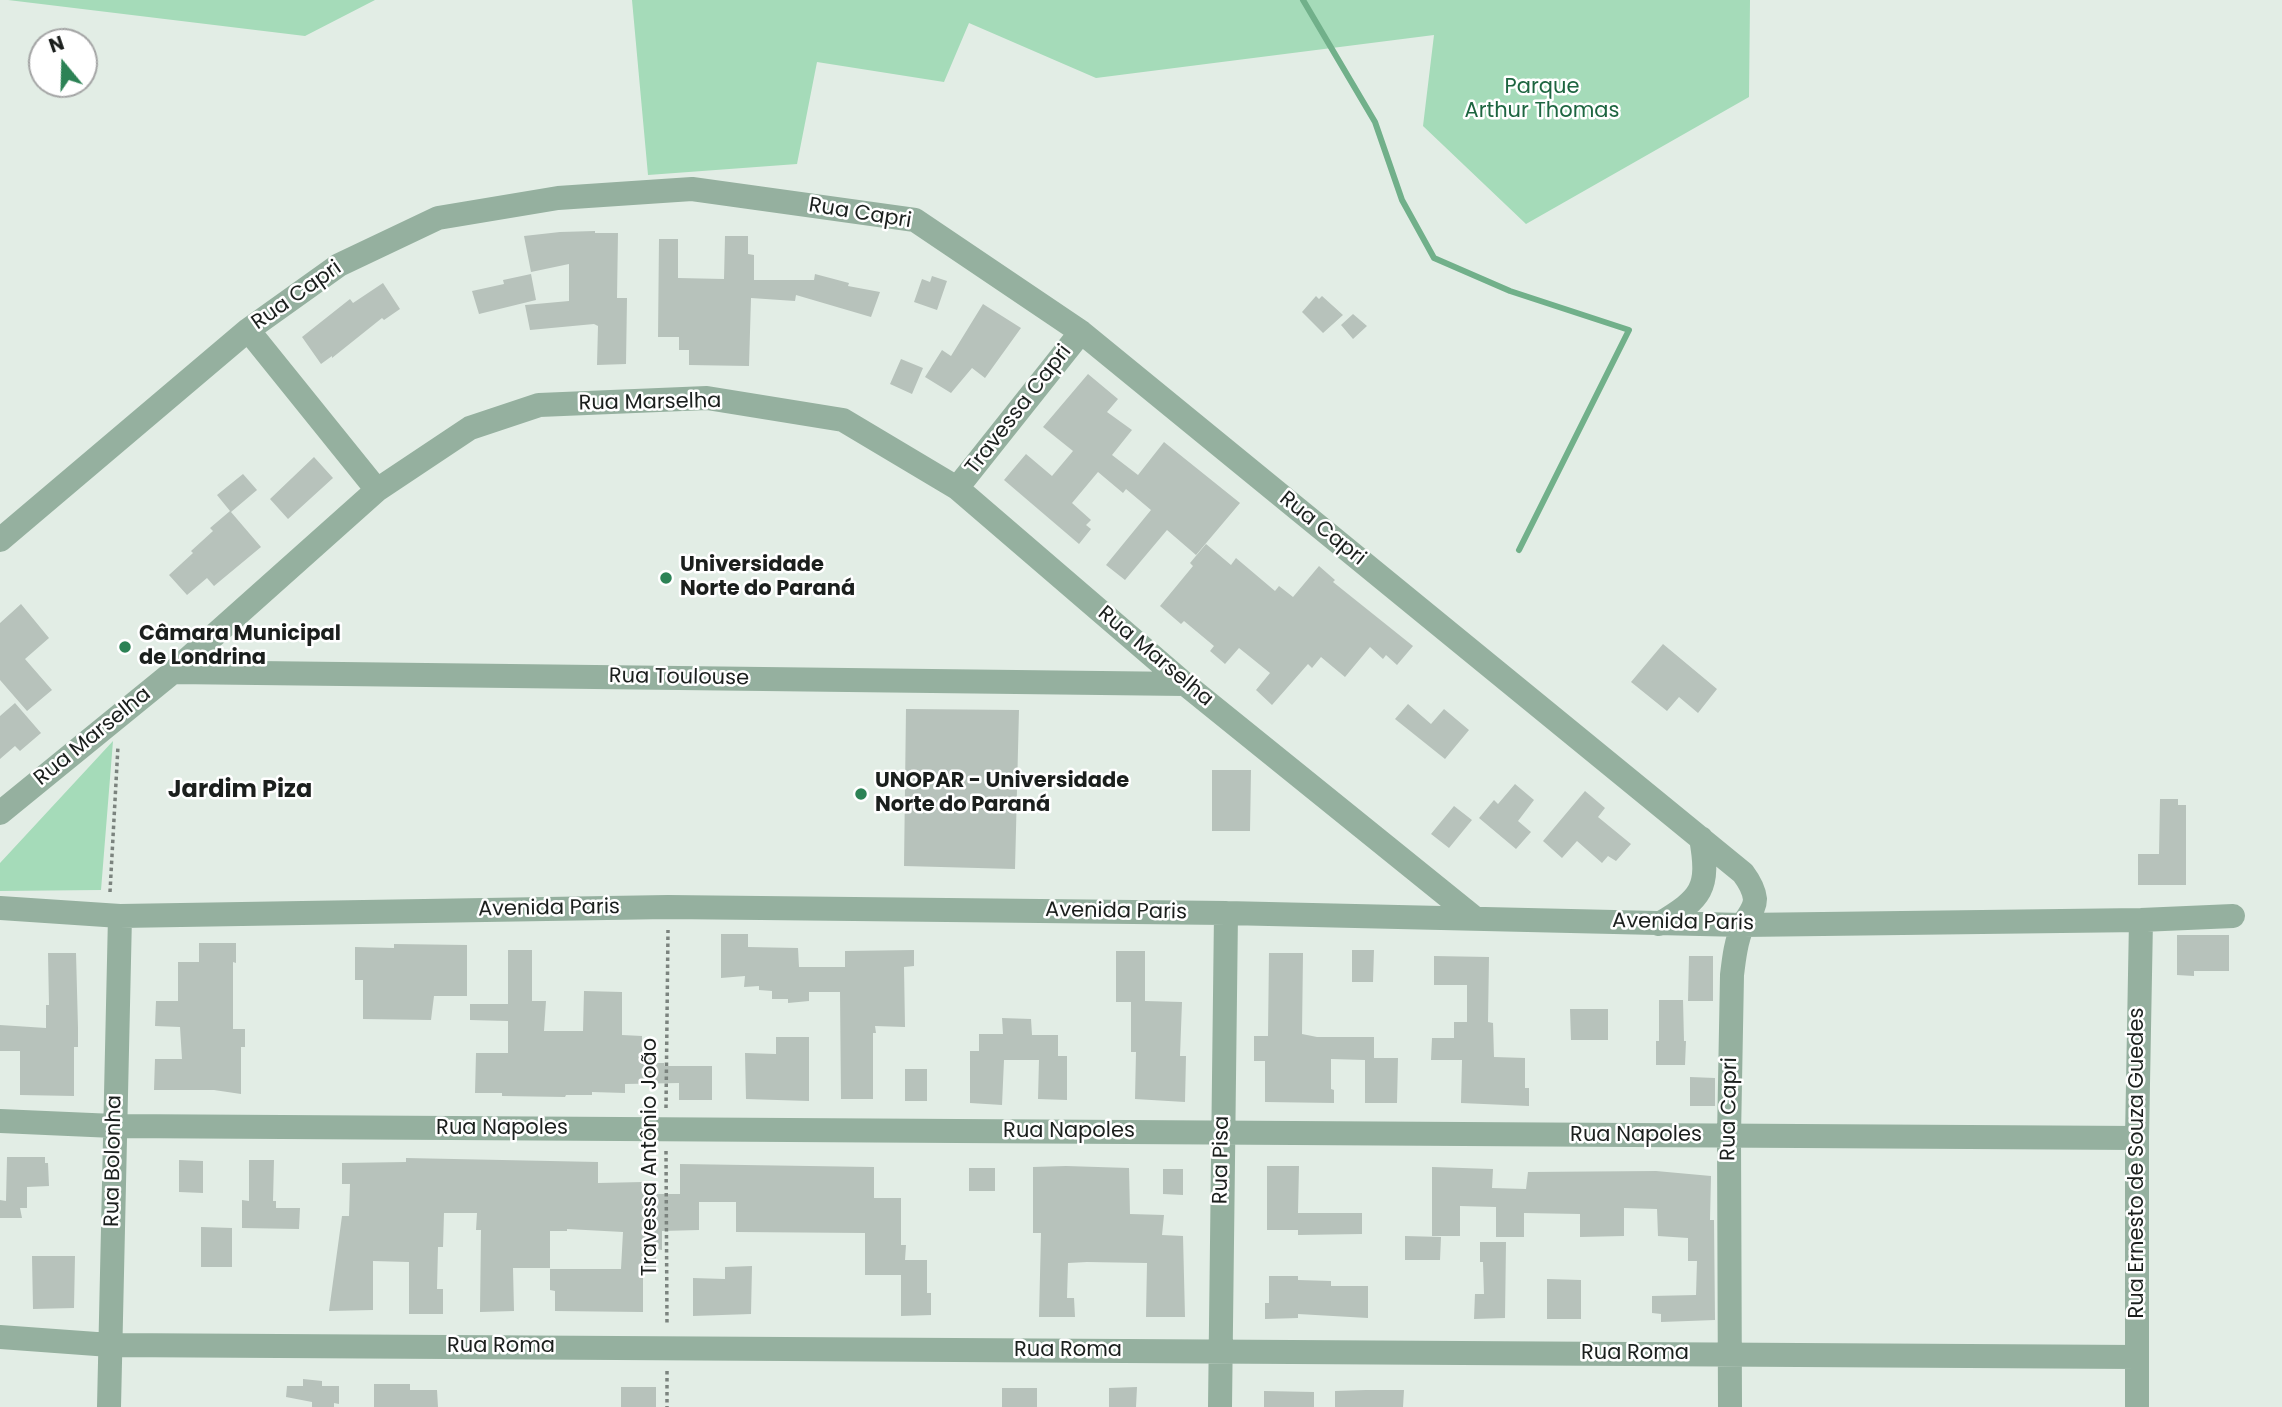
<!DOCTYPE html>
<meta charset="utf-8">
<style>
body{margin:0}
#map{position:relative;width:2282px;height:1407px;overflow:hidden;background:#e2ede5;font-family:Poppins,sans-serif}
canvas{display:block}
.north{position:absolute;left:28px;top:28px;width:70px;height:70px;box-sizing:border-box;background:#fff;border:2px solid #a4a5a5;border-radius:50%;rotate:341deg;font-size:19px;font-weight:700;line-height:28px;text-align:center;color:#1b1f1d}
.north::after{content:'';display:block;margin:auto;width:24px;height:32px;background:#2c8255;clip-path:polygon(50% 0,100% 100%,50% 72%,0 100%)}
</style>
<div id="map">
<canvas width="2282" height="1407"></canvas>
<div class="north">N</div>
</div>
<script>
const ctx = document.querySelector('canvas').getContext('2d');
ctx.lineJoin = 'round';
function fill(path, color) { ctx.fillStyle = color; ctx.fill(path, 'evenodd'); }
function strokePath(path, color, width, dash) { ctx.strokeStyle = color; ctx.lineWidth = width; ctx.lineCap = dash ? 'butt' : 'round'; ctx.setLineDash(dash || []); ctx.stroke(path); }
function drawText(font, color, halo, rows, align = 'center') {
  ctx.font = font + ' Poppins,sans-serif'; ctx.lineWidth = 5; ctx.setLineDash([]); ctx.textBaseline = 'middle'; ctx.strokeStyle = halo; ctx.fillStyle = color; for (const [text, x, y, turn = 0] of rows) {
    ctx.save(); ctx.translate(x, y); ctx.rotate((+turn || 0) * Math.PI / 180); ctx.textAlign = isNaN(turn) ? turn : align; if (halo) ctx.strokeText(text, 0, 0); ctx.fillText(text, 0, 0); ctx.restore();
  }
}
fill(new Path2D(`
 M8,0H375L305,36Z
 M632,0H1750L1749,97L1526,224L1423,126L1434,35L1096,78L969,23L944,82L817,62L797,164L648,175Z
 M113,741L101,890L0,891V863Z`), '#a5dbb9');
strokePath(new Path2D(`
 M1303,0L1375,122L1402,200L1434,258L1510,291L1629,330L1519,550`), '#71b08a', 6);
fill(new Path2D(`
 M595,231V233H618L617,298H627L626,364L597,365L598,326L594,324L530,330L525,305L569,301V264L531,272L524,236L560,232Z
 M725,236H748V254L754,255V280H814L815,274L849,283L848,286L880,292L871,317L796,295L795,301L751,298L749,366L689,365V350H679V337H658L659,239H678V278L724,279Z
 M531,274L536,300L479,314L472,291L504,284L503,280Z
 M932,276L947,281L937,310L914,302L922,279L930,282Z
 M383,283L400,309L384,320L382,318L332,358V356L321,364L302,337L350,299L353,303Z
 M1316,296L1319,299L1322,296L1343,315L1323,333L1302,312Z
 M983,304L1021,328L985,378L972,368L951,393L925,377L942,350L951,356Z
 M1353,314L1367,326L1353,339L1341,325Z
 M901,359L923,368L912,394L890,384Z
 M1088,374L1118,399L1107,412L1132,430L1112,455L1138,475L1164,442L1240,503L1196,555L1167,530L1125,580L1106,565L1151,510L1126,489L1123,493L1098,472L1072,503L1091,520L1086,525L1091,529L1079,544L1004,480L1026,454L1052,476L1073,451L1043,427Z
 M314,457L333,478L288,519L270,499Z
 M243,474L257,490L231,512L261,547L214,586L207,578L187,595L169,575L193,553L191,551L213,531L210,528L230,511L217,495Z
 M1206,544L1231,565L1236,558L1275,591L1279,586L1293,597L1319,566L1335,580L1333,582L1413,646L1397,665L1386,655L1383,659L1370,647L1345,677L1321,657L1312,668L1308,664L1272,705L1256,690L1270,673L1239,648L1225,664L1210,651L1214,646L1184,621L1181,624L1160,606L1193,566L1190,563Z
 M21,604L49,638L25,659L52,690L27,711L0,680V623Z
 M1663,644L1717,689L1698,713L1679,697L1667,711L1631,682Z
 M15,703L41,733L20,751L15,746L0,759V716Z
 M1408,704L1431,724L1444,709L1469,730L1445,759L1395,719Z
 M906,709L1019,710L1015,869L904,866Z
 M1212,770H1251L1250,831H1212Z
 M1515,784L1534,800L1518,821L1531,832L1516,849L1479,818L1494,800L1498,804Z
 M1585,791L1605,808L1598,817L1631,844L1616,861L1608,856L1602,863L1577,841L1562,858L1543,841Z
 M2160,799H2178V805H2186V885H2138V854H2159Z
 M1454,806L1472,820L1449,848L1431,834Z
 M721,934H748V947L798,948L799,967H845V951L914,950V966L904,967L905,1027L875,1026L876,1033H873V1099H841L840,992H809V1001L788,1003V999H772V991L759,990V986L744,987L745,976L721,978Z
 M2177,935H2229V971H2194V976L2177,975Z
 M199,943H236V963L233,962V1029H245V1047H241V1094L214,1090H154L155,1059H182L180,1027L155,1026L156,1001H178V962H199Z
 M394,944L467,945V996H434L431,1020L363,1019V980H355V947L394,948Z
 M508,950H532V1001H546L544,1031H583L584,991L622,992V1035L642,1036V1056H656V1063H664V1066H712V1100H679V1083L625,1084V1093L592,1092V1095H566L565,1097L502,1096V1093H475L476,1053H508V1021L470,1020V1004H508Z
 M1352,950H1374L1373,982H1352Z
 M1116,951H1145V1001L1182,1002L1180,1056H1186L1185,1102L1135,1099L1136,1052H1131V1002H1116Z
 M48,953H76L78,1028V1047H74V1096L20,1095V1051H0V1025L46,1028V1005H49Z
 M1269,953H1303L1302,1034L1317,1037H1374V1058H1398L1397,1103H1365V1060L1331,1059V1089L1334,1090V1103L1265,1102V1061H1254V1036H1268Z
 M1434,956L1489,957L1488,1022L1493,1023L1494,1057L1525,1058V1088H1529V1106L1461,1103L1462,1060H1431L1432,1038H1454V1022H1467V985H1434Z
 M1689,956H1713V1001H1688Z
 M1659,1000H1683L1684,1041H1686L1685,1065H1656V1041H1659Z
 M1570,1009H1608V1040H1571Z
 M1002,1018L1031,1019L1032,1035H1058V1056H1067V1100L1038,1099L1039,1060H1004L1002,1105L970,1103V1051H979V1034H1003Z
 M776,1037H809V1101L746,1099L745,1053L776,1054Z
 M905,1069H927V1101H905Z
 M1690,1077L1715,1078V1106H1690Z
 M7,1157H45V1163H48L49,1186L27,1187V1208H20L22,1218H0V1200L6,1201Z
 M406,1158L598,1162V1183L643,1182V1194H680V1164L874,1167V1198H901V1245H906L905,1260H927V1293H931V1315L901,1316V1275H865V1233L736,1232V1202H699V1230L662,1231V1250L656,1249V1267H643V1312L555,1311V1291L550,1290V1269H621L623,1232L567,1229V1231H550V1268H513L514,1311L480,1312L481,1230H476L477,1213H444L443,1247H438L437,1289H443V1314H409V1262L373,1261V1310L329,1311L342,1216H349L350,1184H342V1163L406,1162Z
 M179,1160L203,1161V1193L179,1192Z
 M249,1160H274L273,1201H276V1208H300L299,1229L242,1228V1200L249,1201Z
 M1066,1166L1129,1168L1130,1214L1164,1215L1162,1235L1183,1236L1185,1317H1146L1147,1263L1087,1262L1068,1263L1067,1298H1074L1075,1317H1039L1041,1233H1033V1167Z
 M1267,1166H1299L1298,1213H1362V1234L1298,1235V1230H1267Z
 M1432,1167L1493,1169L1492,1188L1526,1189L1528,1172L1656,1171L1711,1176L1710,1220H1714L1715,1320L1661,1322V1314L1652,1313V1296L1696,1295L1697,1261H1688V1238L1658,1236L1657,1209L1624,1208V1236L1580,1237V1214L1524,1213V1237H1496V1207L1460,1206V1236H1432Z
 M969,1168H995V1191H969Z
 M1163,1169H1183V1195L1163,1194Z
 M201,1227L232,1228V1267H201Z
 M1405,1236L1441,1237L1440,1260H1405Z
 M1480,1242H1506L1505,1318L1474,1319L1475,1294H1484L1483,1262H1480Z
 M32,1256H75L74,1308L33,1309Z
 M752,1266L751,1314L693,1316V1278L725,1279V1267Z
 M1269,1276H1298V1280L1331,1281V1286H1368V1318L1298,1314V1318L1265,1319V1303H1269Z
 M1547,1279L1581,1280V1319H1547Z
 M303,1379L322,1381V1386H339V1404L334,1403V1407H312V1402L286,1397L287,1386H303Z
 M374,1384H410V1390H437L438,1407H374Z
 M621,1387H656V1407H621Z
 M1137,1387L1136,1407H1109V1388Z
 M1002,1388H1037V1407H1002Z
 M1366,1390H1404L1403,1407H1335V1391Z
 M1264,1391L1314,1392V1407H1264Z`), '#b7c2bb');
strokePath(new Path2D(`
 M110,892L118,746
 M666,1108L668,930
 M666,1151L667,1325
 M667,1371V1407`), '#7b837e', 3.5, [3.5, 3.5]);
strokePath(new Path2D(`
 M248,330L377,490
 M957,488L1081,332
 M0,540L248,330L339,265L438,218L558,198L692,189L915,220L1081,332L1743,873C1749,881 1754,889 1755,899C1755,910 1747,916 1743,925C1736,941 1734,958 1732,975L1729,1136L1730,1407
 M173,672L1185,684
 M0,813L173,672L377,490L470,428L539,405L707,398L843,420L957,488L1185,684L1476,919
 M0,908L120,916L668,907L1226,913L1743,925L2141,920L2233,916
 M1659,924C1702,898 1710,889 1701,838
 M0,1121L114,1126L2137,1138
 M0,1337L110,1345L2137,1357
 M109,1407L120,916
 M1220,1407L1226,913
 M2137,1407V1138L2141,920`), '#95b09f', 24);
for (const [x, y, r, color] of [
 [666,578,7,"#2c8255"],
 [125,647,7,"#2c8255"],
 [861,794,7,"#2c8255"]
]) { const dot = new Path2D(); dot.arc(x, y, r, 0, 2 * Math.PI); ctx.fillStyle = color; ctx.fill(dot); strokePath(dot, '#fff', 2.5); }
drawText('21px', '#1d6540', '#fff', [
 ["Parque",1542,88],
 ["Arthur Thomas",1542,112]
]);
drawText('21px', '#1b1f1d', '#fff', [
 ["Rua Capri",860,214,9],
 ["Rua Capri",297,296,-35],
 ["Rua Marselha",650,403,-1],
 ["Travessa Capri",1019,410,-52],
 ["Rua Capri",1322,529,39],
 ["Rua Marselha",1155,657,40],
 ["Rua Toulouse",679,678,1],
 ["Rua Marselha",93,737,-39],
 ["Avenida Paris",549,909,-1],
 ["Avenida Paris",1116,912,1],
 ["Avenida Paris",1683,923,1],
 ["Rua Capri",1730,1109,-89],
 ["Rua Napoles",502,1129],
 ["Rua Napoles",1069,1132],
 ["Rua Napoles",1636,1136],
 ["Travessa Antônio João",651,1157,-90],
 ["Rua Pisa",1222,1160,-89],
 ["Rua Bolonha",114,1161,-89],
 ["Rua Ernesto de Souza Guedes",2138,1163,-90],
 ["Rua Roma",501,1347],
 ["Rua Roma",1068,1351],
 ["Rua Roma",1635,1354]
]);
drawText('bold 21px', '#1b1f1d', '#fff', [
 ["Universidade",680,566],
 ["Norte do Paraná",680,590],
 ["Câmara Municipal",139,635],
 ["de Londrina",139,659],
 ["UNOPAR - Universidade",875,782],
 ["Norte do Paraná",875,806]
], 'left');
drawText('bold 24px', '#1b1f1d', '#fff', [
 ["Jardim Piza",240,791]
]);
</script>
